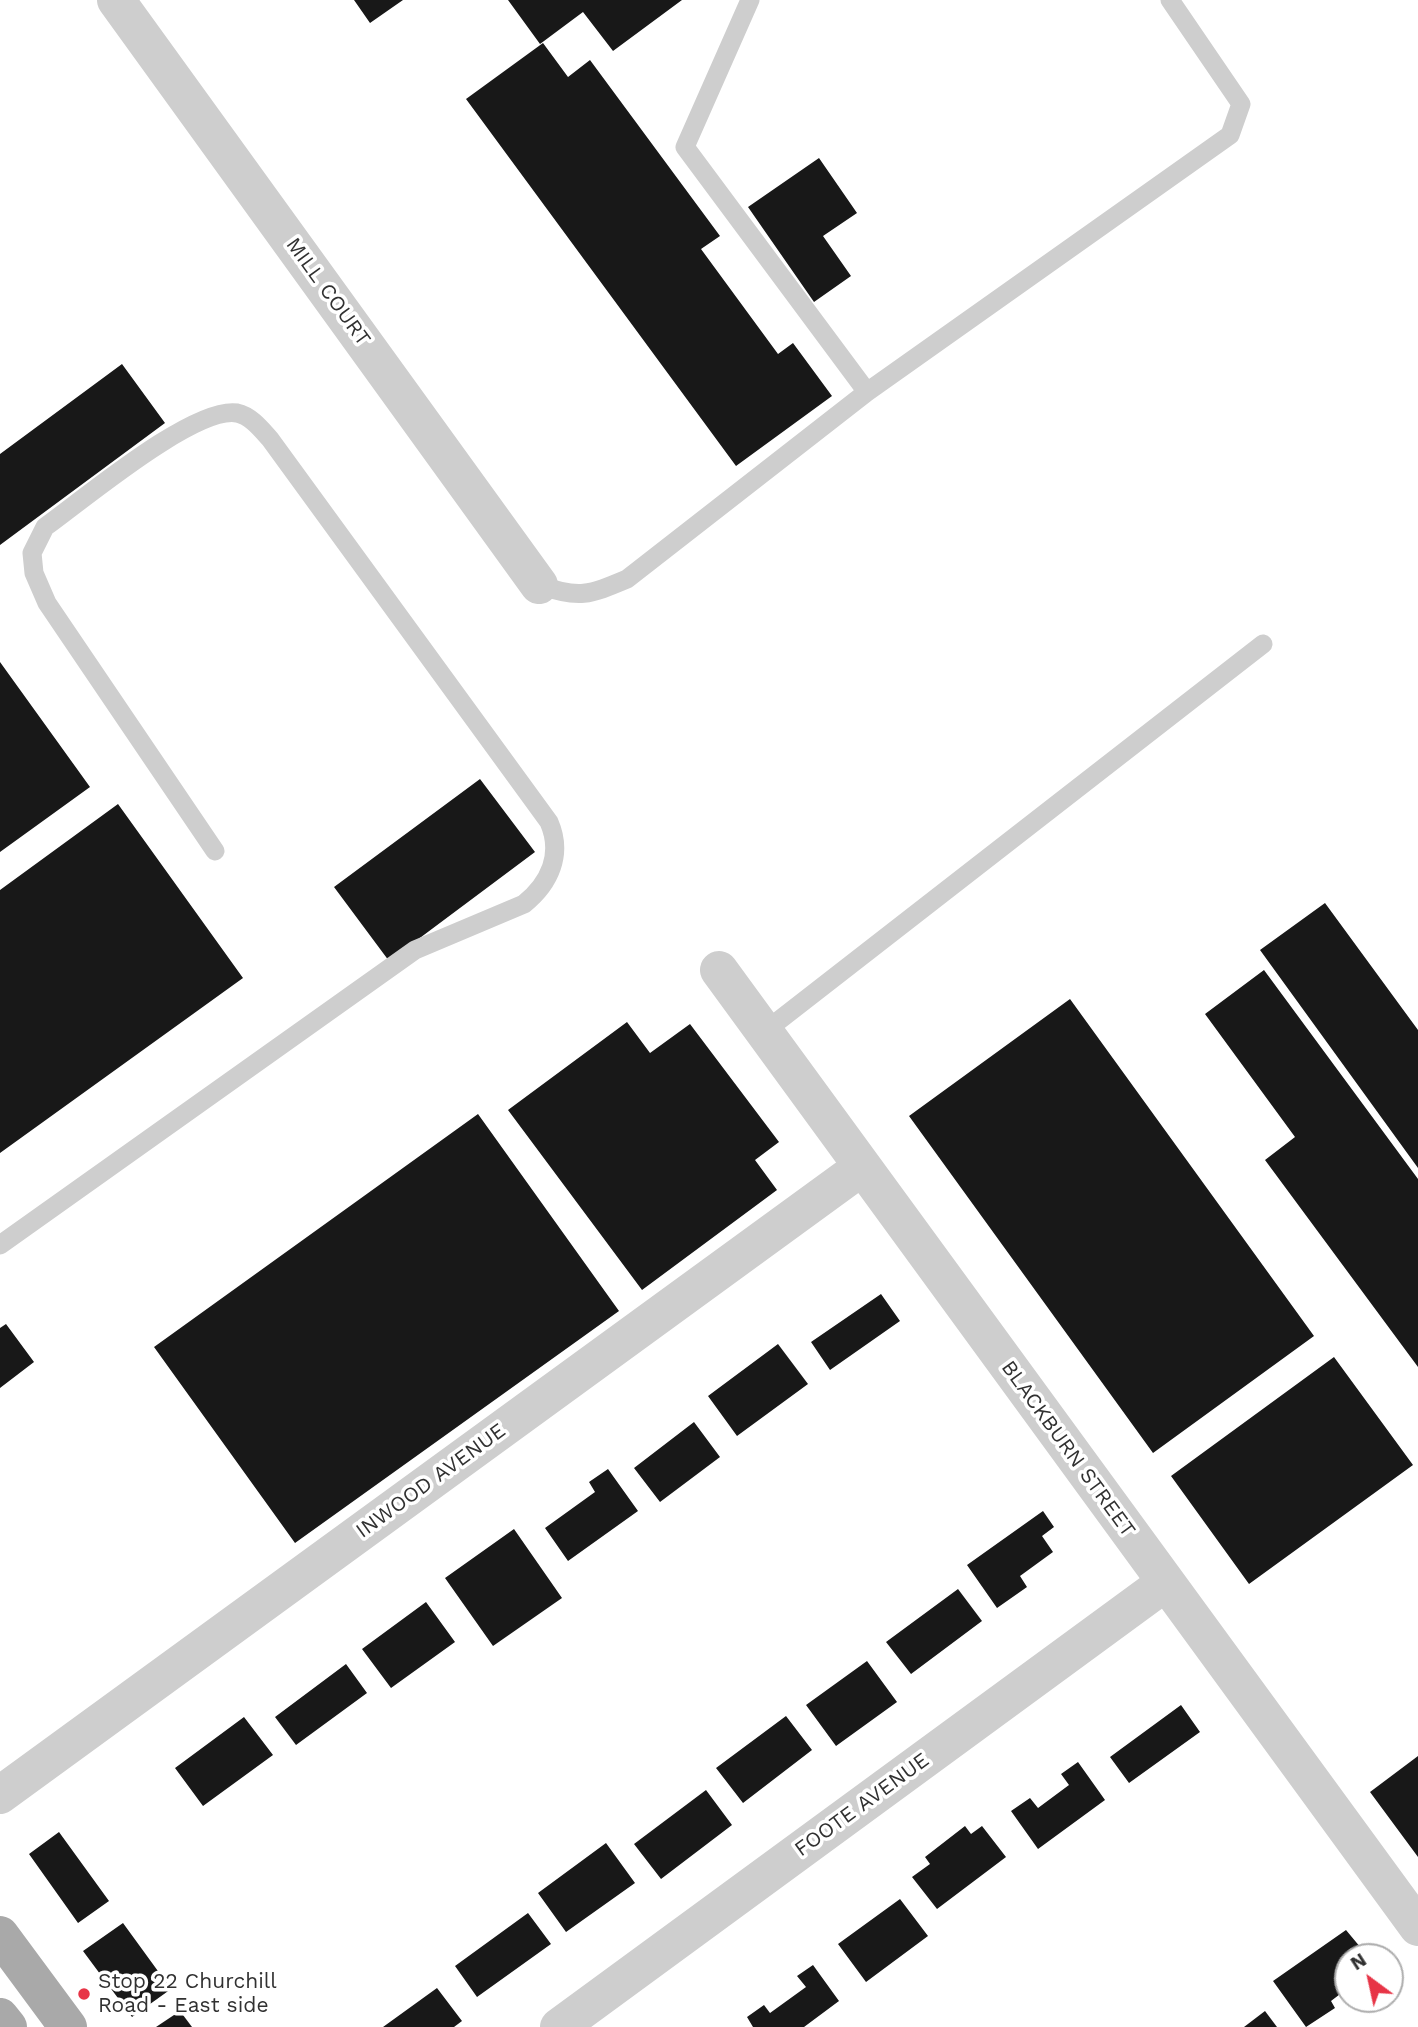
<!DOCTYPE html>
<style>
body{margin:0}
#map{position:relative;width:1418px;height:2027px;overflow:hidden;background:#fff;font-family:"Work Sans",sans-serif}
canvas{display:block}
.north{position:absolute;left:1334px;top:1943px;width:70px;height:70px;box-sizing:border-box;background:#fff;border:2px solid #adadad;border-radius:50%;rotate:327deg;font-size:19px;font-weight:700;line-height:28px;text-align:center;color:#313131}
.north::after{content:'';display:block;margin:auto;width:24px;height:32px;background:#e73446;clip-path:polygon(50% 0,100% 100%,50% 72%,0 100%)}
</style>
<div id="map">
<canvas width="1418" height="2027"></canvas>
<div class="north">N</div>
</div>
<script>
const ctx = document.querySelector('canvas').getContext('2d');
ctx.lineJoin = 'round';
function fill(path, color) { ctx.fillStyle = color; ctx.fill(path, 'evenodd'); }
function strokePath(path, color, width, dash) { ctx.strokeStyle = color; ctx.lineWidth = width; ctx.lineCap = dash ? 'butt' : 'round'; ctx.setLineDash(dash || []); ctx.stroke(path); }
function drawText(font, color, halo, rows, align = 'center') {
  ctx.font = font + ' "Work Sans",sans-serif'; ctx.lineWidth = 7; ctx.setLineDash([]); ctx.textBaseline = 'middle'; ctx.strokeStyle = halo; ctx.fillStyle = color; for (const [text, x, y, turn = 0] of rows) {
    ctx.save(); ctx.translate(x, y); ctx.rotate((+turn || 0) * Math.PI / 180); ctx.textAlign = isNaN(turn) ? turn : align; if (halo) ctx.strokeText(text, 0, 0); ctx.fillText(text, 0, 0); ctx.restore();
  }
}
fill(new Path2D(`
 M354,0H403L370,23Z
 M508,0H682L613,51L583,12L540,44Z
 M543,43L568,77L590,60L720,236L701,249L778,354L793,343L832,396L736,466L466,99Z
 M819,158L857,213L823,236L851,276L814,302L748,207Z
 M122,364L165,423L0,545V454Z
 M0,662L90,787L0,852Z
 M480,779L535,852L389,961L334,887Z
 M118,804L243,978L0,1153V890Z
 M1325,903L1418,1030V1168L1260,950Z
 M1264,970L1418,1179V1367L1265,1160L1295,1137L1205,1014Z
 M1070,999L1314,1336L1153,1453L909,1116Z
 M627,1022L650,1053L690,1024L779,1142L755,1160L777,1190L642,1290L508,1110Z
 M478,1114L619,1311L295,1543L154,1347Z
 M881,1294L900,1321L830,1370L811,1342Z
 M6,1324L34,1362L0,1388V1328Z
 M778,1344L808,1384L737,1436L708,1396Z
 M1334,1357L1413,1465L1249,1584L1171,1476Z
 M694,1422L720,1457L660,1502L634,1468Z
 M608,1469L638,1511L568,1561L545,1528L595,1492L589,1482Z
 M1043,1511L1054,1527L1042,1536L1053,1552L1020,1576L1027,1587L997,1608L967,1565Z
 M514,1529L562,1598L493,1646L445,1578Z
 M958,1589L982,1621L911,1674L886,1642Z
 M426,1602L455,1642L391,1688L362,1649Z
 M867,1661L897,1702L836,1746L806,1705Z
 M346,1664L367,1693L296,1745L275,1717Z
 M1181,1705L1200,1732L1129,1783L1110,1757Z
 M786,1716L812,1750L743,1803L716,1768Z
 M244,1717L273,1755L203,1806L175,1768Z
 M1418,1756V1857L1370,1792Z
 M1078,1762L1105,1800L1038,1849L1011,1811L1030,1798L1038,1808L1069,1785L1061,1774Z
 M706,1790L732,1825L661,1879L634,1844Z
 M965,1826L971,1834L982,1826L1006,1857L937,1909L912,1877L930,1864L925,1857Z
 M59,1832L109,1901L78,1923L29,1854Z
 M606,1843L635,1883L566,1932L538,1893Z
 M900,1899L928,1936L866,1982L838,1944Z
 M528,1913L551,1944L477,1997L455,1966Z
 M123,1923L171,1989L132,2017L83,1951Z
 M1346,1930L1366,1954L1348,1957V1988L1331,2001L1335,2008L1306,2027L1273,1981Z
 M813,1965L839,2001L804,2027H753L747,2017L764,2005L770,2013L806,1987L797,1976Z
 M437,1988L462,2021L454,2027H383Z
 M180,2011L192,2027H156Z
 M1265,2011L1277,2027H1244Z`), '#181818');
strokePath(new Path2D(`
 M750,0L685,147L867,392
 M539,585C579,599 589,595 627,579L867,392L1230,135L1241,104L1170,0
 M764,1032L1263,644
 M0,1245L415,950L524,904C550,883 563,854 549,822L270,439C261,429 251,416 237,413C194,406 83,500 45,527L32,553L34,573L47,603L215,851`), '#cecece', 19);
strokePath(new Path2D(`
 M116,0L539,585
 M719,970L1418,1927
 M0,1795L862,1167
 M559,2027L1165,1583`), '#cecece', 38);
strokePath(new Path2D(`
 M0,1935L68,2027
 M0,2017L8,2027`), '#a9a9a9', 38);
for (const [x, y, r, color] of [
 [84,1994,7,"#e73446"]
]) { const dot = new Path2D(); dot.arc(x, y, r, 0, 2 * Math.PI); ctx.fillStyle = color; ctx.fill(dot); strokePath(dot, '#fff', 2.5); }
drawText('21px', '#313131', '#fff', [
 ["MILL COURT",328,292,54],
 ["BLACKBURN STREET",1068,1449,54],
 ["INWOOD AVENUE",431,1481,-36],
 ["FOOTE AVENUE",862,1805,-36]
]);
drawText('21px', '#313131', '#fff', [
 ["Stop 22 Churchill",98,1982],
 ["Road - East side",98,2006]
], 'left');
</script>
